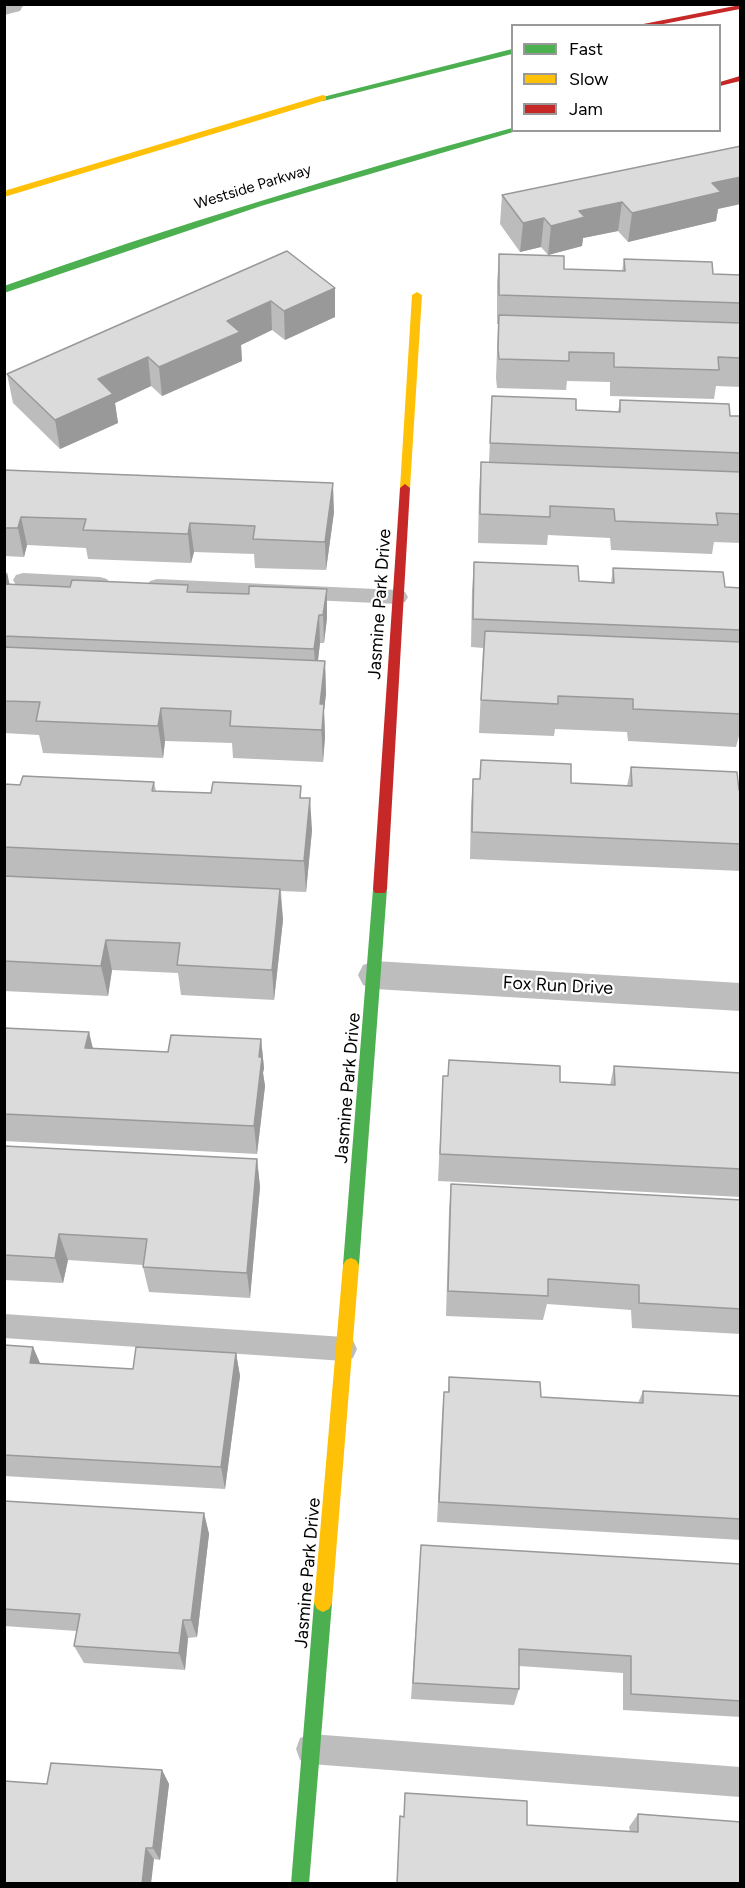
<!DOCTYPE html>
<style>
body{margin:0}
#map{position:relative;width:745px;height:1888px;overflow:hidden;background:#fff;font-family:Figtree,sans-serif}
canvas{display:block}
.frame{position:absolute;inset:0;border:6px solid #000;pointer-events:none}
.legend{position:absolute;left:511px;top:24px;width:210px;height:108px;box-sizing:border-box;background:#fff;border:2px solid #999;margin:0;padding:8px 10px;list-style:none;font-size:18px;color:#000}
.legend li{display:flex;align-items:center;gap:12px;height:30px}
.legend b{width:30px;border:2px solid #999}
</style>
<div id="map">
<canvas width="745" height="1888"></canvas>
<div class="frame"></div>
<ul class="legend">
<li><b style="height:8px;background:#4caf50"></b>Fast</li>
<li><b style="height:8px;background:#ffc107"></b>Slow</li>
<li><b style="height:8px;background:#c62828"></b>Jam</li>
</ul>
</div>
<script>
const ctx = document.querySelector('canvas').getContext('2d');
ctx.lineJoin = 'round';
function fill(path, color) { ctx.fillStyle = color; ctx.fill(path, 'evenodd'); }
function strokePath(path, color, width, dash) { ctx.strokeStyle = color; ctx.lineWidth = width; ctx.lineCap = dash ? 'butt' : 'round'; ctx.setLineDash(dash || []); ctx.stroke(path); }
function drawText(font, color, halo, rows, align = 'center') {
  ctx.font = font + ' Figtree,sans-serif'; ctx.lineWidth = 4.5; ctx.setLineDash([]); ctx.textBaseline = 'middle'; ctx.strokeStyle = halo; ctx.fillStyle = color; for (const [text, x, y, turn = 0] of rows) {
    ctx.save(); ctx.translate(x, y); ctx.rotate((+turn || 0) * Math.PI / 180); ctx.textAlign = isNaN(turn) ? turn : align; if (halo) ctx.strokeText(text, 0, 0); ctx.fillText(text, 0, 0); ctx.restore();
  }
}
fill(new Path2D(`
 M4,4H24L20,11L4,15Z`), '#bababa');
fill(new Path2D(`
 M23,573L100,577L107,579L110,584L107,589L100,591L16,585L13,580L16,575Z
 M157,579L398,590L405,592L408,597L405,602L398,604L157,593L150,591L147,586L150,581Z
 M4,1314L344,1337L353,1340L357,1349L353,1358L344,1361L4,1338Z
 M311,1734L740,1767V1797L311,1764L300,1760L296,1749L300,1738Z`), '#bdbdbd');
fill(new Path2D(`
 M375,961L740,983V1011L375,989L363,985L358,975L363,965Z`), '#bdbdbd');
fill(new Path2D(`
 M512,49V54L323,101L319,98Z
 M512,128V130H520L261,206L4,293V286C172,226 341,175 512,128Z
 M380,884L385,885L387,889L359,1265L356,1270L351,1272L346,1270L343,1265L373,889L375,885Z
 M323,1594L329,1597L332,1603L309,1884H291L314,1603L317,1597Z`), '#4caf50');
fill(new Path2D(`
 M323,95L326,96V100L4,197V191Z
 M417,292L422,295L410,488L405,492L400,488L412,295Z
 M351,1258L356,1260L359,1265L332,1603L329,1609L323,1612L317,1609L314,1603L343,1265L346,1260Z`), '#ffc107');
fill(new Path2D(`
 M740,5V9L653,26H633Z
 M740,76V81L720,86V82Z
 M405,484L410,488L387,889L385,893H375L373,889L400,488Z`), '#c62828');
fill(new Path2D(`
 M741,146L718,209L716,221L628,242L618,231L583,238L582,246L548,255L541,247L520,252L500,224L502,195Z
 M287,251L335,288V317L285,340L272,330L241,345L242,361L162,396L151,386L115,403L118,423L60,449L13,403L7,374Z
 M499,254L564,269L622,271L624,259L713,274L741,275V387L716,386L714,399L610,396V382L567,381L566,390L497,388L496,378L498,324H497V283Z
 M492,396L576,410L618,412L620,400L730,416H741V543L714,542L712,554L611,550L610,538L548,535L547,545L478,543L479,491L481,462H489Z
 M4,470L334,512L326,570L255,568L254,554L194,552L191,563L88,559L86,548L27,545L24,557L4,556Z
 M474,562L579,581L611,583L613,568L725,587L741,588V736H739L736,747L628,741L627,732L555,729L554,736L479,733L483,648L471,647L472,591Z
 M4,572L10,585L249,594L327,589V618L324,643H320L318,660L325,661L326,694L324,710L325,737L323,762L233,758L232,743L165,741L163,758L43,753L39,735L4,733Z
 M481,760L571,783L627,786L631,767L741,790V871L470,859L471,806L473,779H480Z
 M154,782L156,791L211,793L301,786V798L312,830L306,892L281,891L283,920L274,1000L181,995L178,973L112,970L108,996L4,991V784L20,785Z
 M4,1028L93,1049L168,1052L261,1039L264,1068L263,1073L265,1086L257,1154L4,1141Z
 M614,1066L741,1073V1197L438,1181L443,1076L610,1085Z
 M4,1146L257,1159L260,1187L250,1298L149,1292L143,1267V1265L68,1260L63,1283L4,1280Z
 M451,1184L741,1200V1334L632,1328L631,1310L547,1304L543,1320L446,1316L449,1211Z
 M4,1345L33,1347L40,1364L133,1369L236,1353L240,1376L225,1489L4,1476Z
 M449,1377L541,1397L638,1403L643,1391L741,1396V1540L437,1522L442,1415L444,1392H448Z
 M4,1501L204,1513L209,1534L197,1637L188,1638L185,1670L84,1663L74,1646L77,1631L4,1626Z
 M421,1545L741,1564V1717L623,1710V1673L519,1666V1689L514,1705L411,1699Z
 M162,1770L169,1784L160,1860L154,1859L47,1784Z
 M638,1814L741,1884L527,1825L630,1832L629,1827Z`), '#bcbcbc');
fill(new Path2D(`
 M741,177V204L718,209L716,221L628,242L632,213L712,183Z
 M622,202L618,231L583,238L582,246L548,255L551,226L579,211Z
 M544,218L541,247L520,252L523,223Z
 M335,288V317L285,340L284,311Z
 M271,301L272,330L241,345L242,361L162,396L159,367L227,321Z
 M148,357L151,386L115,403L118,423L60,449L55,420L98,379Z
 M333,483L334,512L326,570L325,542Z
 M21,517L27,545L24,557L18,528Z
 M190,523L194,552L191,563L188,534Z
 M7,572L13,601L4,590V580Z
 M327,589V618L324,643L323,615Z
 M319,615L320,643L316,677L314,649Z
 M325,661L326,694L324,710L325,737L323,762L320,704Z
 M161,708L165,741L163,758L158,726Z
 M310,798L312,830L306,892L304,861Z
 M280,889L283,920L274,1000L272,970Z
 M106,940L112,970L108,996L101,966Z
 M89,1032L96,1061L85,1048Z
 M261,1039L264,1068L263,1073L265,1086L257,1154L254,1126L259,1057Z
 M257,1159L260,1187L250,1298L247,1273Z
 M59,1234L68,1260L63,1283L55,1258Z
 M33,1347L43,1370L30,1363Z
 M236,1353L240,1376L225,1489L221,1467Z
 M204,1513L209,1534L197,1637L191,1620Z
 M183,1620L188,1638L185,1670L179,1653Z
 M162,1770L169,1784L160,1860L153,1848Z
 M146,1848L154,1859L151,1884H142Z`), '#999');
const building = new Path2D(`
 M741,146V177L712,183L721,192L632,213L622,202L579,211L585,217L551,226L544,218L523,223L502,195Z
 M287,251L335,288L284,311L271,301L227,321L240,332L159,367L148,357L98,379L113,394L55,420L7,374Z
 M499,254L564,256V269L625,271L624,259L712,262L713,274L741,275V303L499,295Z
 M499,315L741,323V358L718,357L719,370L614,367V353L569,352V361L499,359L498,349Z
 M492,396L576,399V410L620,412V400L729,404L730,416H741V453L490,443Z
 M481,462L741,472V514L716,513L718,525L615,521L614,509L550,506V517L480,514Z
 M4,470L333,483L325,542L253,539L255,526L190,523L188,534L83,530L86,519L21,517L18,528H4Z
 M474,562L578,566L579,581L614,583L613,568L723,572L725,587L741,588V630L473,619Z
 M72,580L188,585L187,592L249,594V586L327,589L323,615H319L314,649L4,636V584L70,587Z
 M485,631L741,642V714L633,709V699L558,696V704L481,700Z
 M4,647L325,661L320,704H324L322,730L230,726L231,711L161,708L158,726L36,721L40,702L4,701Z
 M481,760L571,764V783L632,786L631,767L737,772L739,790H741V844L472,832L473,779H480Z
 M23,776L154,782L152,791L211,793L213,782L301,786L300,798H310L304,861L4,847V784L20,785Z
 M4,876L280,889L272,970L177,965L180,943L106,940L101,966L4,961Z
 M4,1028L89,1032L85,1048L168,1052L171,1035L261,1039L259,1057H262L254,1126L4,1114Z
 M449,1060L560,1066V1082L615,1085L614,1066L741,1073V1169L440,1154L443,1076H448Z
 M4,1146L257,1159L247,1273L143,1267L147,1239L59,1234L55,1258L4,1255Z
 M451,1184L741,1200V1309L639,1303V1285L548,1279V1296L448,1291Z
 M4,1345L33,1347L30,1363L133,1369L136,1347L236,1353L221,1467L4,1455Z
 M449,1377L540,1382L541,1397L643,1403V1391L741,1396V1519L439,1502L444,1392H449Z
 M4,1501L204,1513L191,1620H183L179,1653L74,1646L80,1614L4,1609Z
 M421,1545L741,1564V1701L631,1694V1656L519,1649V1689L413,1683Z
 M51,1763L162,1770L153,1848H146L142,1884H4V1781L47,1784Z
 M405,1793L527,1801V1825L638,1832V1814L741,1822V1884H397L400,1816L404,1817Z`);
fill(building, '#dbdbdb');
strokePath(building, '#999', 1.5);
drawText('15px', '#000', '#fff', [
 ["Westside Parkway",253,187,-17]
]);
drawText('18px', '#000', '#fff', [
 ["Jasmine Park Drive",380,604,-86],
 ["Fox Run Drive",558,986,3],
 ["Jasmine Park Drive",348,1088,-85],
 ["Jasmine Park Drive",308,1573,-85]
]);
</script>
